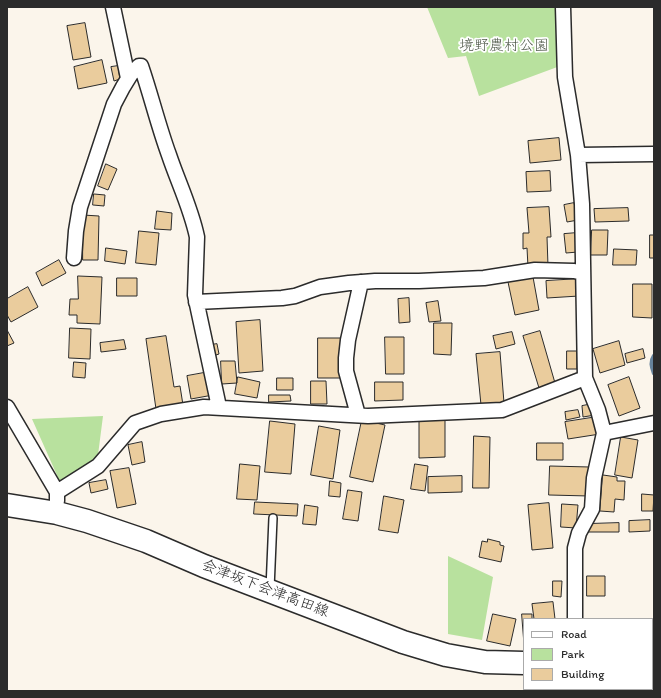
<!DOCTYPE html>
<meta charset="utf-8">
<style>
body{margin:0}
#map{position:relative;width:661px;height:698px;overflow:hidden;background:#fbf5eb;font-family:Itim,sans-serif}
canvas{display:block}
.frame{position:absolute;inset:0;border:8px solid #2b2b2b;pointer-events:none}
.legend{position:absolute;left:523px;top:618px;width:130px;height:72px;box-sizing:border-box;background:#fff;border:1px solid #aaa;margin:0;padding:5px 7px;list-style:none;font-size:12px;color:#2b2b2b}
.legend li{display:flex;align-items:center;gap:8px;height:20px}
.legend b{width:20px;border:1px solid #aaa}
</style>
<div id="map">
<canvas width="661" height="698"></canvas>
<div class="frame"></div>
<ul class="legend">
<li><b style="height:5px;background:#fff"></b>Road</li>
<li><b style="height:11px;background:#b8e19e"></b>Park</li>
<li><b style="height:11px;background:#eacc9d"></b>Building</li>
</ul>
</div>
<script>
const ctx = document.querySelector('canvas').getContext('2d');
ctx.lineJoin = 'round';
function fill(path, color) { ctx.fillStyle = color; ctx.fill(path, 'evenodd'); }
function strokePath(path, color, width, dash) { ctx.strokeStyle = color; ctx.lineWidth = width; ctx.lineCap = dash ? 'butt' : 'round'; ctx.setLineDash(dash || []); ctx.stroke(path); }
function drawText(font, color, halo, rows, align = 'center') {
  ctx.font = font + ' Itim,"Klee One",sans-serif'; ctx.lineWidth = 3.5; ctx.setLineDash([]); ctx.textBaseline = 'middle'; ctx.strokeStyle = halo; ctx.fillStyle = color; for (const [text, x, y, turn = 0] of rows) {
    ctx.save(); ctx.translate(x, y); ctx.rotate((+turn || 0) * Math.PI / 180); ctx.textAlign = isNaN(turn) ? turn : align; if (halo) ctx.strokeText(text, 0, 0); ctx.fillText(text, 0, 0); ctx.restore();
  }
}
fill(new Path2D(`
 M427,7H558L560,66L479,96L466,56L448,58Z
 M103,416L98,455L86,467L60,482L32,419Z
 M448,556L493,577L482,640L448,634Z`), '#b8e19e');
strokePath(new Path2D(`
 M654,356C650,362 652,367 654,373`), '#66839c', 4.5);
const building = new Path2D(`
 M85,23L91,57L73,60L67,26Z
 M102,60L107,83L78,89L74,67Z
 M118,66L120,79L114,81L111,67Z
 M559,138L561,160L530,163L528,141Z
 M106,164L117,169L108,190L98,186Z
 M550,171L551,191L527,192L526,172Z
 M94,194L105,195L104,206L93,205Z
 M574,203L578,220L567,222L564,205Z
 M549,207L551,237H547L548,266L528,267L527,248L523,249V233H529L527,208Z
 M628,208L629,221L595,222L594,209Z
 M157,211L172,213L171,230L155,229Z
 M83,215L99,216L98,260H83Z
 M592,230H608L607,255H591Z
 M139,231L159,233L156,265L136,263Z
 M577,233L578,252L566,253L564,234Z
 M650,235H654V258H650Z
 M106,248L127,251L125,264L105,261Z
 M614,249L637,250L636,265H613Z
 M59,260L66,273L42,286L36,273Z
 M78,276L102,277L100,324L77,323V315H69L70,299H78Z
 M533,277L539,310L515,315L508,282Z
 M117,278H137V296H117Z
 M578,279L579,296L547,298L546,281Z
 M633,284H652V318L633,317Z
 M28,287L38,307L11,322L7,315V299Z
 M409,298L410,322L399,323L398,299Z
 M438,301L441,321L429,322L426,303Z
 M260,320L263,371L239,373L236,322Z
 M434,323H452L451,355L434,354Z
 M70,328L91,329L90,359L69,358Z
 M7,330L14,343L7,346Z
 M540,331L555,383L539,388L523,336Z
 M512,332L515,344L496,349L493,336Z
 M166,336L174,387L180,386L183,405L156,409L146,339Z
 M385,337H404V374H386Z
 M318,338H341L340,378H318Z
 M124,340L126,349L101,352L100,343Z
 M619,341L625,365L600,373L593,349Z
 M217,344L219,354L213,356L211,345Z
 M643,349L645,358L627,363L625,354Z
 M567,351H577V369H567Z
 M500,352L504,403L481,405L476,354Z
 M221,361H235L237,383L222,384Z
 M74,362L86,363L85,378L73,377Z
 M209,372L213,395L191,399L187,376Z
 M238,377L260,382L257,398L235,394Z
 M629,377L640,408L619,416L608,385Z
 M277,378H293V390H277Z
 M311,381H326L327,404H311Z
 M375,382H403V400L375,401Z
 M269,395H290L291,401L269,402Z
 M593,404L595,415L583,417L582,406Z
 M578,410L580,417L566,420L565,412Z
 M597,417L600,434L568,439L565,422Z
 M445,419V457L419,458V420Z
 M362,420L385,425L373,482L350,477Z
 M270,421L295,424L291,474L265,472Z
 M319,426L340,430L333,479L311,475Z
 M474,436L490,437L489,488H473Z
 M621,437L638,440L632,478L615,475Z
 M142,442L145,462L132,465L128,445Z
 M537,443H563V460H537Z
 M240,464L260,466L257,500L237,499Z
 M415,464L428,466L425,491L411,489Z
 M550,466L590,467L589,496L549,495Z
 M129,468L136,504L117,508L110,471Z
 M603,475L617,477V481H625L624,500L615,499L614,512L600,511Z
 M462,476V492L428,493V477Z
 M106,480L108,489L91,493L89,483Z
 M330,481L341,483L340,497L329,496Z
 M348,490L362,492L358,521L343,519Z
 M642,494L654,495L653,511H642Z
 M384,496L404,500L398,533L379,530Z
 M255,502L298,504L297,516L254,514Z
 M549,503L553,548L532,550L528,505Z
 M562,504L578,505L576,528L561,527Z
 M305,505L318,507L316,525L303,524Z
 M650,520V531L629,532V521Z
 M619,523V532H588L587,524Z
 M488,539L500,542V545L504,546L501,562L479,557L482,541L487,542Z
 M587,576H605V596H587Z
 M553,581H562L561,597L553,596Z
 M553,602L555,619H534L532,604Z
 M493,614L516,619L510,646L487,641Z
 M522,614H532V619H524V644Z`);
fill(building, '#eacc9d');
strokePath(building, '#2b2b2b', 1);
const lane = new Path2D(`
 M270,589L273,518`);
const street = new Path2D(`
 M113,7L128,78
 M563,7L565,77L578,155L582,204L585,378L598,410L604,433L594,478L592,509L579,533L575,548V619
 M578,155L654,154
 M74,258L76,231L80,207L114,104L123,87L131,74L139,66H141C151,95 158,125 169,155C178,182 191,208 197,237L195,295L219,407
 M196,302L282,298L295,296L320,287L349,283L375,281H419L484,278L535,270L574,271L583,273
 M7,407L57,492V501
 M358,415L346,371V358L348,340L361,282
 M604,433L654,423
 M57,492L98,466L135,423L161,414L204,407L368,416L502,410L585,378
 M576,689V691`);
const primary = new Path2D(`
 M7,505L57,513L87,521L146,541L204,566L403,642L446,655L485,662L524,663
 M652,646H654`);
strokePath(lane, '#2b2b2b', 10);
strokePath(street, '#2b2b2b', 17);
strokePath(primary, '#2b2b2b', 25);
strokePath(lane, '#fff', 7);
strokePath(street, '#fff', 14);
strokePath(primary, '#fff', 22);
drawText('15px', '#4e5848', '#fff', [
 ["境野農村公園",504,46]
]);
drawText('15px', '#2b2b2b', '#fff', [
 ["会津坂下会津高田線",265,589,21]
]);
</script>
